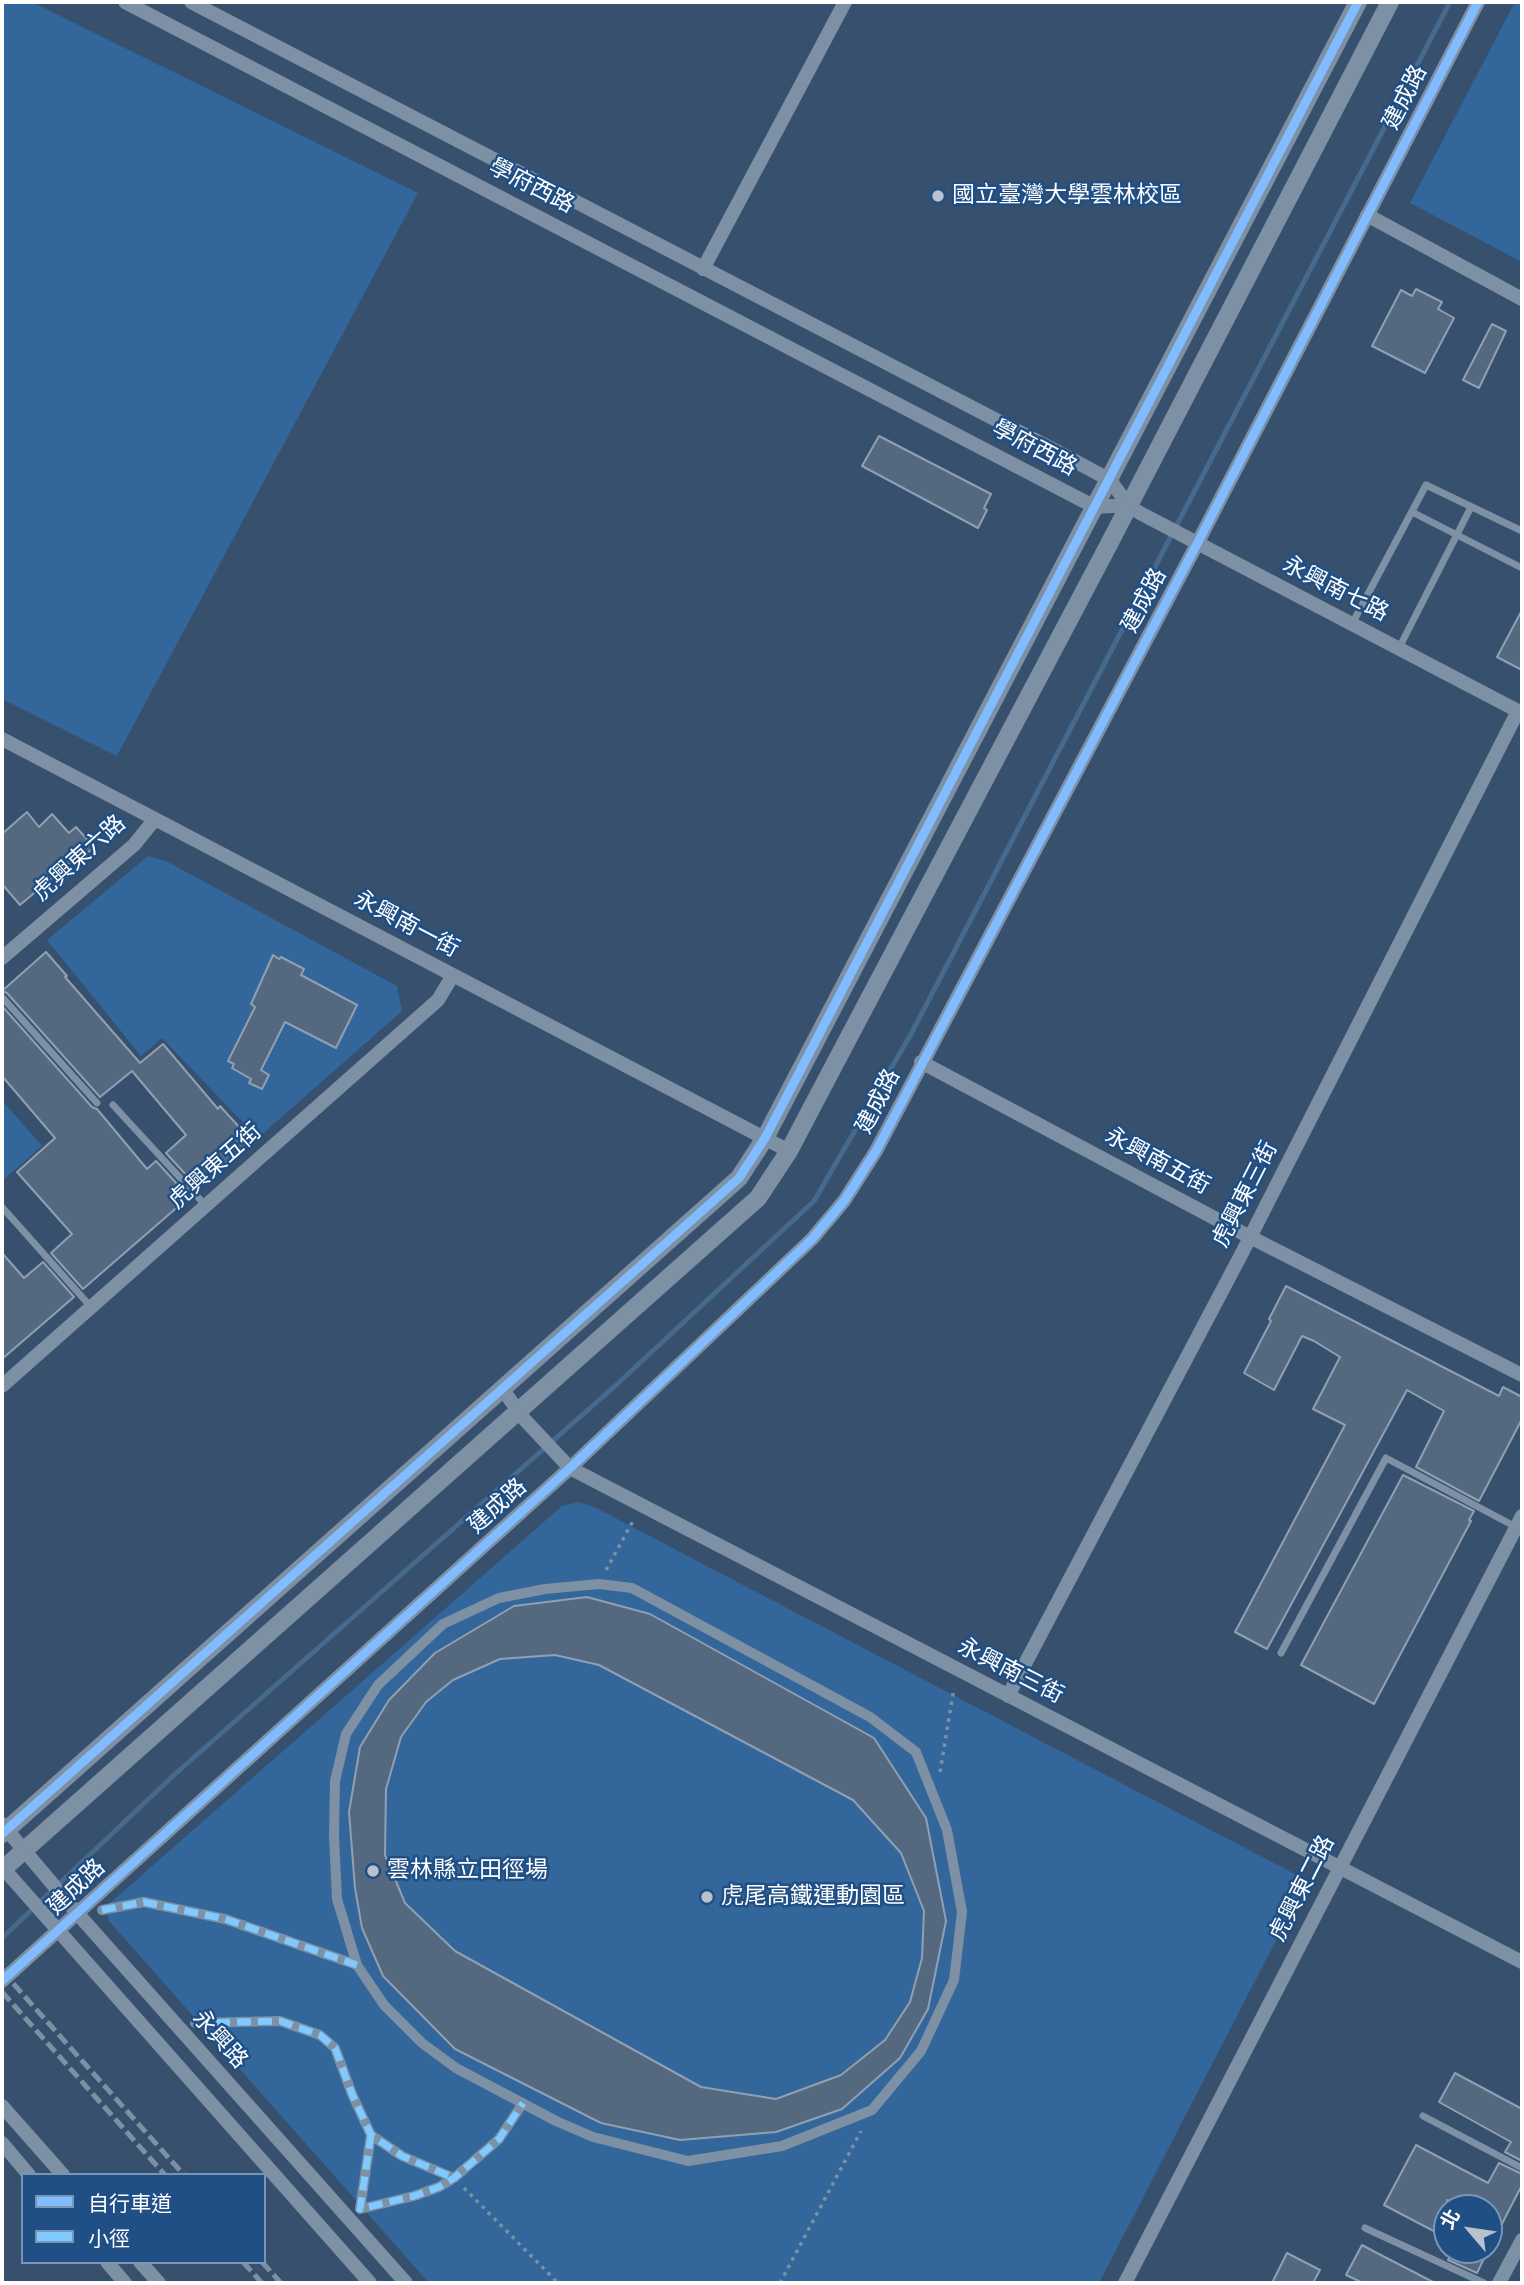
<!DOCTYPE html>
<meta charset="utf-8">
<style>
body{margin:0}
#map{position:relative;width:1524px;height:2285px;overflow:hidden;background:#36506e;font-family:"Sofia Sans Condensed","Noto Sans TC",sans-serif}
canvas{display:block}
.frame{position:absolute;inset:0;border:4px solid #fff;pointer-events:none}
.legend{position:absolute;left:21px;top:2173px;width:245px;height:91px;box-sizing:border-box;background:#1f4f85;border:2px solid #7995b6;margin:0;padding:9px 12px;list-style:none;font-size:21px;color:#fff}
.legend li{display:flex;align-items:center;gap:14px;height:35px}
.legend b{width:35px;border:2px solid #7995b6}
.north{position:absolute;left:1433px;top:2194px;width:70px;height:70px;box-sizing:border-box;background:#1f4f85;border:2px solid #7995b6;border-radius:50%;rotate:299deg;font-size:19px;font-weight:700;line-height:28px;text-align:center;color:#fff}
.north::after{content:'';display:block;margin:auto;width:24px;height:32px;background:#b9c2cc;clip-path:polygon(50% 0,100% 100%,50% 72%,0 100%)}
</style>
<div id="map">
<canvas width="1524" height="2285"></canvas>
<div class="frame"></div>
<ul class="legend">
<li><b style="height:9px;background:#80bcff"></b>自行車道</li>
<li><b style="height:9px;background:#80caff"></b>小徑</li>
</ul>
<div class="north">北</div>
</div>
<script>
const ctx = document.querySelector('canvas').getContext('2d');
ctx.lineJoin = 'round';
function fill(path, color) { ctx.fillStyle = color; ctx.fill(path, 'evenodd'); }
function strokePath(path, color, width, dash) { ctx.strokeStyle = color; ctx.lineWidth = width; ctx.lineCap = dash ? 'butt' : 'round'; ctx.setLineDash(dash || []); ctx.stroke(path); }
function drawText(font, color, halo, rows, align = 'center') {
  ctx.font = font + ' "Sofia Sans Condensed","Noto Sans TC",sans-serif'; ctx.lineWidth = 5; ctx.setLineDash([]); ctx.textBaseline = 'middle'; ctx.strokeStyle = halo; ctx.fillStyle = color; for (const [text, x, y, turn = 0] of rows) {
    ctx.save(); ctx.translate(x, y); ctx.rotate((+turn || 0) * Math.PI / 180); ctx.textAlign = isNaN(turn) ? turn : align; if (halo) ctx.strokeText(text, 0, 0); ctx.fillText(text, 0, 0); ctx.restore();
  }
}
fill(new Path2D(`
 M2,2H32L418,193L117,756L2,699Z
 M1515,2H1522V262L1410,203Z
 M148,856L168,862L397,986L402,1011L258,1138L162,1038L141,1056L47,940Z
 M2,1100L42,1146L2,1181Z
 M579,1502L596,1508L1293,1873L1301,1881V1892L1099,2283H429L109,1921L107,1910L110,1903L562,1506Z`), '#33669b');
strokePath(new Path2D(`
 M2,1938L174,1775L615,1386L814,1201L911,1034L1450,2`), '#46698e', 5);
const building = new Path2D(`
 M1416,289L1442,302L1438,309L1454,318L1425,373L1372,346L1401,290L1412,296Z
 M1492,324L1506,331L1479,388L1463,380Z
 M879,436L991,494L984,508L987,510L978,528L862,466Z
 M1522,610V670L1497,657Z
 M27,812L39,827L52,814L69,833L76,827L94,847L76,863L73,860L20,905L2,884V834Z
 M46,952L67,976L65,977L140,1063L163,1044L218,1109L220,1106L251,1140L198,1188L166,1153L186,1135L132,1071L100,1097L7,993L2,991Z
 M273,955L279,959L281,957L304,969L301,975L357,1005L336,1048L285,1022L261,1070L269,1075L262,1089L249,1083L251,1079L232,1068L234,1064L228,1061L255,1007L251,1004Z
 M2,1006L92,1107L97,1109L147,1169L156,1161L189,1197L83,1289L51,1253L72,1234L17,1172L55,1138L2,1076Z
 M2,1253L24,1278L43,1262L74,1297L2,1359Z
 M1286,1286L1499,1396L1503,1387L1522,1397V1419L1479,1501L1416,1467L1444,1411L1407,1390L1267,1649L1235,1632L1345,1425L1313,1409L1340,1357L1314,1341L1302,1336L1274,1390L1244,1373L1271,1321L1269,1319Z
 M1403,1475L1474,1511L1469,1520L1471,1521L1374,1704L1301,1665Z
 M587,1597L650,1614L874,1738L926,1818L946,1921L928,2009L900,2058L842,2109L776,2132L680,2140L601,2123L455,2049L383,1976L362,1928L355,1888L349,1812L360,1747L389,1700L435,1653L514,1606ZM555,1655L599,1665L853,1800L901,1853L924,1911L922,1958L910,2002L885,2040L841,2075L776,2099L701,2087L455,1951L405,1903L385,1855L386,1789L401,1737L426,1702L453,1680L500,1659Z
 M1455,2073L1522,2109V2161L1505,2152L1511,2142L1439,2102Z
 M1416,2145L1488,2183L1499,2163L1522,2174V2185L1489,2249V2208H1462L1447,2200V2238L1384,2205Z
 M1362,2245L1375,2252L1435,2283H1363L1346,2275Z
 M1453,2250H1488L1477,2273L1448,2260Z
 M1287,2253L1320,2270L1313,2283H1272Z`);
fill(building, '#546980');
strokePath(building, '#90a0b2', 2);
strokePath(new Path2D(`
 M606,1570L633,1521
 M940,1772L954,1688
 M464,2188L558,2283
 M780,2283L861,2131`), '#7d90a4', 3.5, [3.5, 5]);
strokePath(new Path2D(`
 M1412,512L1522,568
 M1352,624L1426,485L1522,531
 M1399,648L1471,507
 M2,997L97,1103
 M113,1105L206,1206
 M2,1207L91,1307
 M1281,1653L1386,1458L1516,1527
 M1423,2116L1522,2168
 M1365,2228L1484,2283`), '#7d90a4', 7);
strokePath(new Path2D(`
 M599,1584L632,1588L870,1717L916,1752L947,1830L962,1912L954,1980L921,2051L872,2110L782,2146L688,2161L593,2137L556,2121L456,2068L422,2043L384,2005L357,1965L337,1899L334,1836L335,1781L346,1734L378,1685L443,1624L499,1598L545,1589Z
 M102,1910L144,1902L225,1919L357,1965
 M195,2023L280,2021L320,2035L335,2048L352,2094L371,2135L402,2156L454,2178
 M371,2135L360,2209L414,2196L439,2187L454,2178L499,2139L523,2103`), '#7d90a4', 10);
strokePath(new Path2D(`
 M125,2L1095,507L1128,505
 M191,2L1058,452L1110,480L1128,505L1140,513L1522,713
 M1367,215L1522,299
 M703,269L845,2
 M2,739L789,1151
 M2,958L134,845L155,819
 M921,1062L1250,1237L1522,1375
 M2,1386L438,1000L453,975
 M503,1390L524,1419L570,1468L1522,1962
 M1008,1696L1242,1253L1518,711
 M2,1824L77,1913L406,2283
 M2,1867L370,2283
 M2,1981L570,1468L812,1239L844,1201L876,1151L1197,544L1478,2
 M2,2106L63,2175
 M2,2143L29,2175
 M107,2262L125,2283
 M140,2262L159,2283
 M1125,2283L1522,1516
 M1499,2283L1522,2240`), '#7d90a4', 14);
strokePath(new Path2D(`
 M2,1834L739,1178L765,1138L1358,2
 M2,1870L758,1198L789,1151L811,1109L1108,546L1390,2`), '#7d90a4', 18);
strokePath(new Path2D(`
 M2,1971L184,2175
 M2,1992L165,2175
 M243,2262L262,2283
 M262,2262L281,2283`), '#7d90a3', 5, [12, 5]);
strokePath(new Path2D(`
 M102,1910L144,1902L225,1919L357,1965
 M195,2023L280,2021L320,2035L335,2048L352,2094L371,2135L402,2156L454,2178
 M371,2135L360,2209L414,2196L439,2187L454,2178L499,2139L523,2103`), '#80caff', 7, [14, 7]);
strokePath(new Path2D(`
 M2,1834L739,1178L765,1138L1358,2
 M2,1981L570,1468L812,1239L844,1201L876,1151L1197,544L1478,2`), '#80bcff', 9);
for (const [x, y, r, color] of [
 [938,196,7,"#b9c2cc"],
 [373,1871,7,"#b9c2cc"],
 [707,1897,7,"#b9c2cc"]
]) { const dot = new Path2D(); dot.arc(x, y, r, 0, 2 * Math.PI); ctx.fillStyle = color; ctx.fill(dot); strokePath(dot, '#1f4f85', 2.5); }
drawText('23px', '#fff', '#1f4f85', [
 ["建成路",1406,98,-63],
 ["學府西路",531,187,27],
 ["學府西路",1034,449,28],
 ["永興南七路",1335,590,27],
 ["建成路",1145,601,-62],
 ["虎興東六路",80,859,-42],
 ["永興南一街",406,925,28],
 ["建成路",879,1102,-63],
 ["永興南五街",1157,1162,28],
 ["虎興東五街",216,1167,-42],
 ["虎興東三街",1246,1195,-63],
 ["建成路",498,1507,-42],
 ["永興南三街",1010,1672,27],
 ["建成路",77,1888,-43],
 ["虎興東二路",1303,1889,-63],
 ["永興路",219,2040,48]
]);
drawText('23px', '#fff', '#1f4f85', [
 ["國立臺灣大學雲林校區",952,196],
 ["雲林縣立田徑場",387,1871],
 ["虎尾高鐵運動園區",721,1897]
], 'left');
</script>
